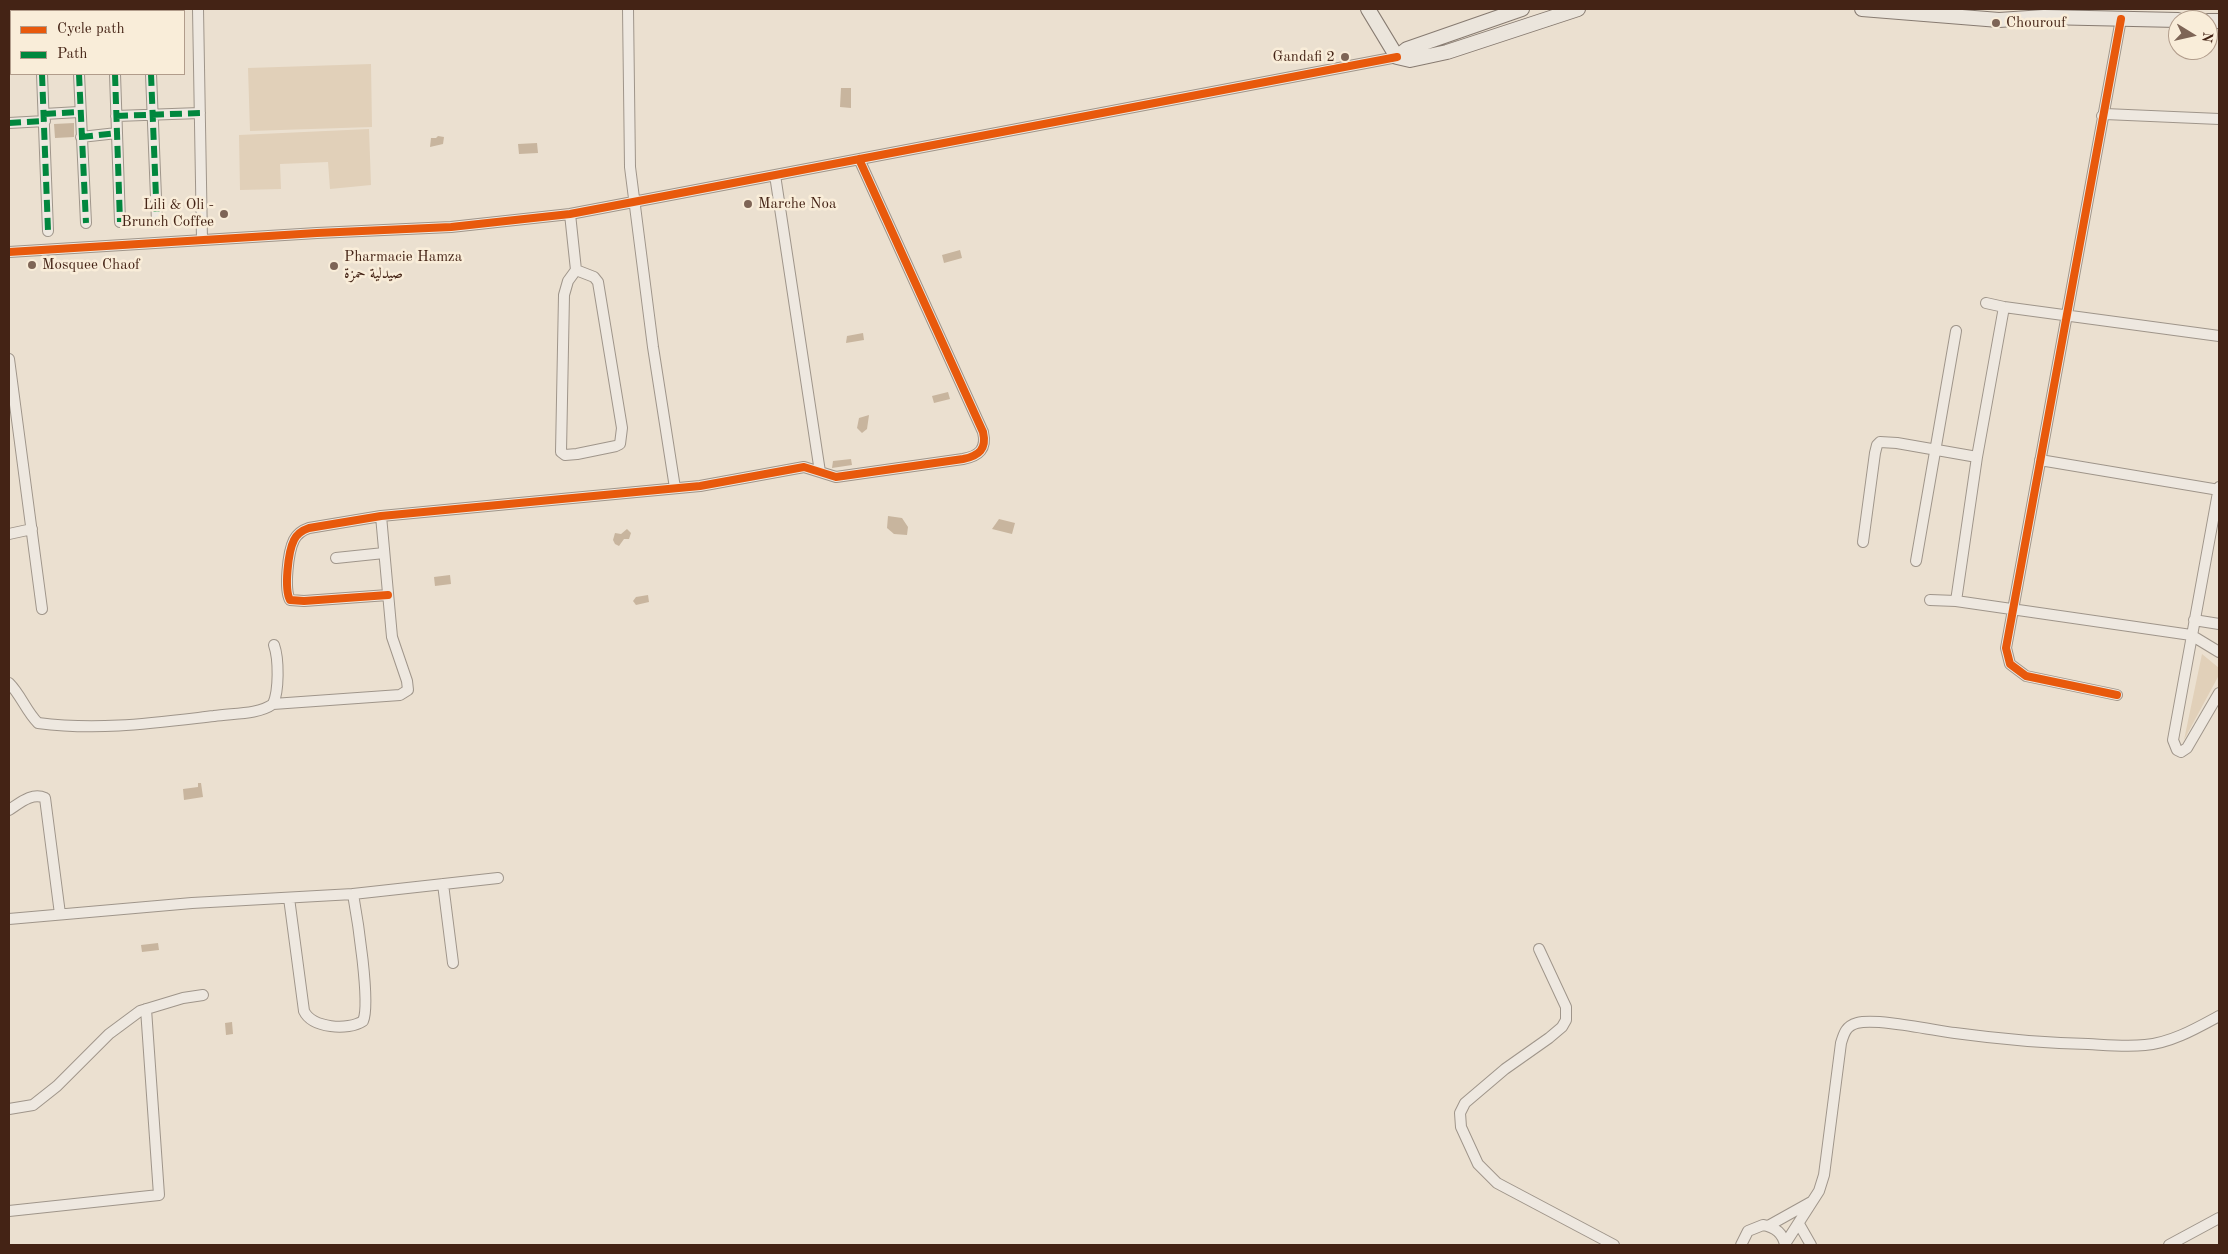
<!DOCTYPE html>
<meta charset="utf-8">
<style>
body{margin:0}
#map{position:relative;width:2228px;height:1254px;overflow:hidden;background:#ebe0d0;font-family:"Old Standard TT",serif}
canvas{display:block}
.frame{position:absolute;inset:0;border:10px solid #442315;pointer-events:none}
.legend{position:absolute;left:10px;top:10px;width:175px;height:65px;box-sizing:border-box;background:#f9edd9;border:1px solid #b19c8b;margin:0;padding:6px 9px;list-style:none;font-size:15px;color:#442315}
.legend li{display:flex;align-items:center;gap:10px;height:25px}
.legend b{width:25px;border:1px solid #b19c8b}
.north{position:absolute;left:2168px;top:10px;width:50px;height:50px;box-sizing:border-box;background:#f9edd9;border:1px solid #b19c8b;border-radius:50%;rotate:99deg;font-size:14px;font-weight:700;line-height:20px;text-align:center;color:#442315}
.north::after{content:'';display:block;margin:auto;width:18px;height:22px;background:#7e6556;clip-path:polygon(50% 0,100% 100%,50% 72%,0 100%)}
</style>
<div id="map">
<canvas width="2228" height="1254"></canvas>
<div class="frame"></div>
<ul class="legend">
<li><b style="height:6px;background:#e8590c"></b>Cycle path</li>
<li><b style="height:6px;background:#00873e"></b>Path</li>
</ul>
<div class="north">N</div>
</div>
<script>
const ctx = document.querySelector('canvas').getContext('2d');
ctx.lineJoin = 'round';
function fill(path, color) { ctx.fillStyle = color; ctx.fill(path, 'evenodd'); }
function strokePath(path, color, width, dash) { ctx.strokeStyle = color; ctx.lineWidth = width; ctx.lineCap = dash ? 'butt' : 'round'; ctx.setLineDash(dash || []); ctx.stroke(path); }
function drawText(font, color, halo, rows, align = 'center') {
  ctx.font = font + ' "Old Standard TT",Amiri,serif'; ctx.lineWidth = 5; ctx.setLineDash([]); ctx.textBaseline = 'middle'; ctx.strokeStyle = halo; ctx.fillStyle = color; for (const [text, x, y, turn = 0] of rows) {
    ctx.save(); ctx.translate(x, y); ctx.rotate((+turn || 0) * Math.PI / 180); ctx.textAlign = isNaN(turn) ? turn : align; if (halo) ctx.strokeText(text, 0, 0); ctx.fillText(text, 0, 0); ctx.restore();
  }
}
fill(new Path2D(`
 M371,64L372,127L250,131L248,68Z
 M369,129L371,185L330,189L328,162L280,164L281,189L240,190L239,135Z
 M2202,654L2219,668V675L2184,740Z`), '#e1d0b9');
fill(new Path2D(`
 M841,88H851V108L840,107Z
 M74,123V137L55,138L54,124Z
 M438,136L444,137L443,144L430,147L431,138H436Z
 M537,143L538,153L519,154L518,144Z
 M960,250L962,258L944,263L942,255Z
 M863,333L864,340L846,343L847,336Z
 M948,392L950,399L934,403L932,396Z
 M869,415L867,429L862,433L857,428L859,418Z
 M851,459L852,465L832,468L833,461Z
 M888,516L902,518L908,527L907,535L894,534L887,528Z
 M999,519L1015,523L1012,534L992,529Z
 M627,529L631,533L629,539H624L619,546L615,544L613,540L615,533L621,534Z
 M450,575L451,584L435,586L434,577Z
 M648,595L649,602L636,605L633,601L636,597Z
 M198,783H201L203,797L184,800L183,789L198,787Z
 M158,943L159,950L142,952L141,945Z
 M232,1022L233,1034L226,1035L225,1023Z`), '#c8b59e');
const minor = new Path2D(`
 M112,9V11
 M148,9V11
 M198,9L202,240
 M628,9L630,167L653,347L675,488
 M42,74L48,231
 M79,74L86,223
 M115,74L120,222
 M151,74L157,222
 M44,114L79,112
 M116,116L200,113
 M2102,116L2105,114L2219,119
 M9,123L45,121
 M81,137L117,133
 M775,175L820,472
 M570,214L576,270L568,281L564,295L561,452L565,455L577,454L616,446L620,444L622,428L598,282L594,277L576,270
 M9,252L317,233L451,227L570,214L1397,57
 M1986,303L2004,307L2219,336
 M9,359L42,609
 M2040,460L2219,490
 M2219,487L2173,740L2177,750L2181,752L2187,748L2219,693
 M9,534L32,529
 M1863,542L1875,453L1877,445L1880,442L1897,443L1977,457
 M336,558L384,553
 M1916,561L1956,331
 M388,595L304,601L290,600C284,589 288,552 294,540C297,534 303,530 309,528L381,516L700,486L804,467L836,477L963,459C979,456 987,449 983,432L859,159
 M1930,600L1956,601L2191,635L2219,652
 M1956,601L1977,457L2004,307
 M2194,620L2219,624
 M9,683C21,695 26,711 38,723C99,731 154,723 214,716C231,713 258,715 273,704C279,691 279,659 274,645
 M2117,695L2026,676L2010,664L2006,648L2121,19
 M273,704L400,695L408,690L407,681L392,637L381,516
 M9,810C20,803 32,792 45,798L60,914
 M443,884L453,963
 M289,898L304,1011C312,1028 348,1031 363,1021C371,1004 357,916 353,894
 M9,919L192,903L353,894L498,878
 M1539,949L1566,1007V1020L1562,1027L1549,1038L1505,1069L1465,1103L1460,1113L1461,1127L1478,1164L1497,1183L1614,1245
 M9,1109L33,1105L57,1086L109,1034L140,1011L183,998L203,995
 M9,1211L159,1195L146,1009
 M1799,1224L1811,1245
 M1768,1226L1811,1202
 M1785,1244L1819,1191L1824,1175L1841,1043C1844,1033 1846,1026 1857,1023C1877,1018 1932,1030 1955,1033C1999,1039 2044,1043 2088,1044C2107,1045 2126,1047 2145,1045C2171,1043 2197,1028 2219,1016
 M1741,1245L1748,1231L1763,1225C1775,1227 1783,1233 1785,1245
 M2169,1245L2219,1218`);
const major = new Path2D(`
 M1368,9L1397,57L1410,60L1447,52L1578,9
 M1862,9L1999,20L2044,17L2178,20
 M2208,21H2219
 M1397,57L1407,49L1522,9`);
strokePath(minor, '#9f958a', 12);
strokePath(major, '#877b71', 16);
strokePath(minor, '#eee8e0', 10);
strokePath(major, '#ebe5dc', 14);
strokePath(new Path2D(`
 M112,9V11
 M148,9V11
 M42,74L48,231
 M79,74L86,223
 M115,74L120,222
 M151,74L157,222
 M44,114L79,112
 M116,116L200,113
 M9,123L45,121
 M81,137L117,133`), '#00873e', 6, [12, 6]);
strokePath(new Path2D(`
 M9,252L317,233L451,227L570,214L1397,57
 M388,595L304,601L290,600C284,589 288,552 294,540C297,534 303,530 309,528L381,516L700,486L804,467L836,477L963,459C979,456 987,449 983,432L859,159
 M2117,695L2026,676L2010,664L2006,648L2121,19`), '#e8590c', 8);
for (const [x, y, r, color] of [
 [1996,23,5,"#7e6556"],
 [1345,57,5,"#7e6556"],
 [748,204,5,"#7e6556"],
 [224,214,5,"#7e6556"],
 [32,265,5,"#7e6556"],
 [334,266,5,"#7e6556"]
]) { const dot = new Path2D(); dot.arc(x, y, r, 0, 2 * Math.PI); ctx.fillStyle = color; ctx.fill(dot); strokePath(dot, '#f9edd9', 2); }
drawText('15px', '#442315', '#f9edd9', [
 ["Chourouf",2006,23],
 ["Gandafi 2",1335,57,"right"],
 ["Marche Noa",758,204],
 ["Lili & Oli -",214,205,"right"],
 ["Brunch Coffee",214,222,"right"],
 ["Pharmacie Hamza",344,257],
 ["صيدلية حمزة",344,274],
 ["Mosquee Chaof",42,265]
], 'left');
</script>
